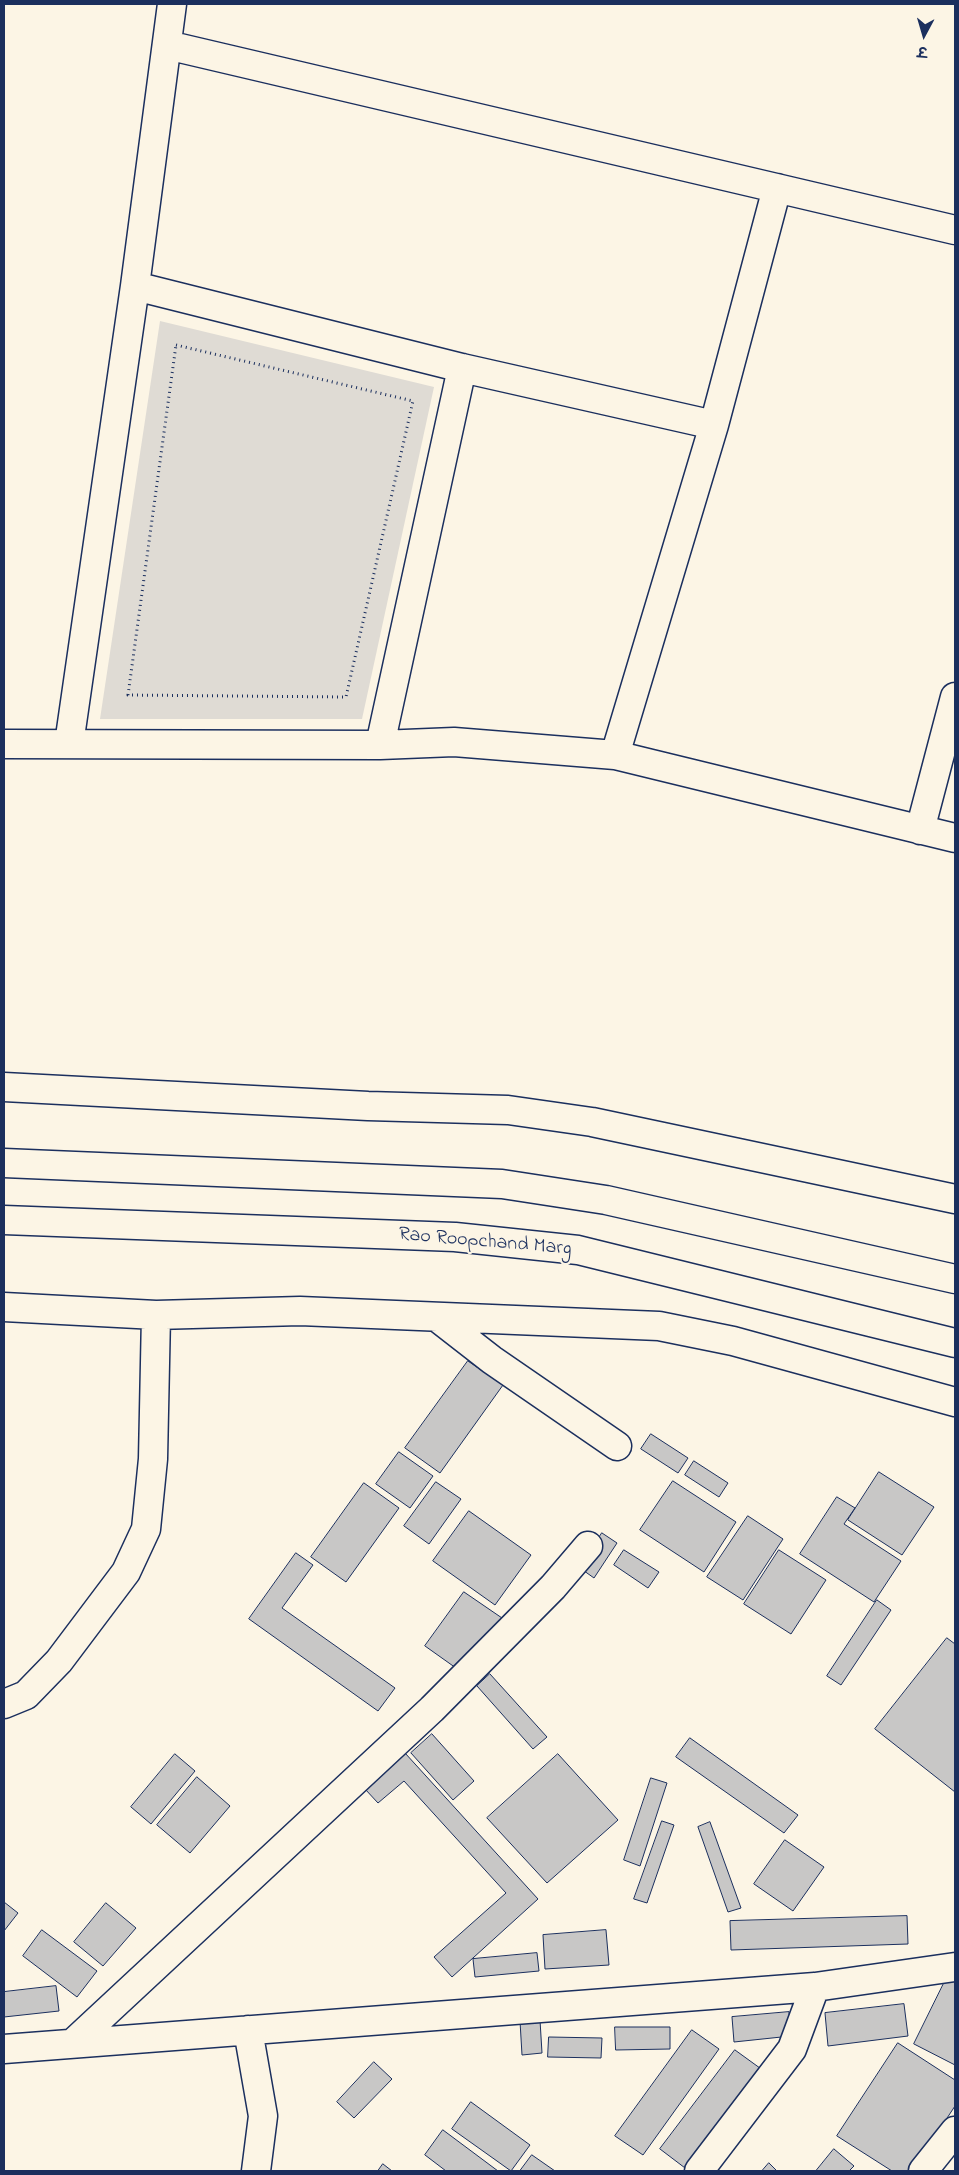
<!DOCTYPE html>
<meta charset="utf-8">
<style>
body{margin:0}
#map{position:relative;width:959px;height:2175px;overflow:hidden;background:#fcf5e5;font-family:"Indie Flower","Playpen Sans Deva",sans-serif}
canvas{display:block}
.frame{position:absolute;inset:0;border:5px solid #1b2f5e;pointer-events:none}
.north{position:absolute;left:899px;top:10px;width:50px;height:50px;-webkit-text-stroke:4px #fcf5e5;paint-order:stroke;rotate:186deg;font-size:14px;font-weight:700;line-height:20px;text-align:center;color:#1b2f5e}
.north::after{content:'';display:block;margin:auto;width:18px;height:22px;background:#1b2f5e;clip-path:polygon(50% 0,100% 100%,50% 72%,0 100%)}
</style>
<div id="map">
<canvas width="959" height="2175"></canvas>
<div class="frame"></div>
<div class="north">उ</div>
</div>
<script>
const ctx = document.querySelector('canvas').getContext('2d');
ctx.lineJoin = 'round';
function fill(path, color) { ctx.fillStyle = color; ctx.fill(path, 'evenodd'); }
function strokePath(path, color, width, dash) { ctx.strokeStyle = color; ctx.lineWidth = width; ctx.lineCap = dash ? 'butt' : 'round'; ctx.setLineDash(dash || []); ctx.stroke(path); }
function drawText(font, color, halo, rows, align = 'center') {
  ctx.font = font + ' "Indie Flower",sans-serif'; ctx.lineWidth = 4.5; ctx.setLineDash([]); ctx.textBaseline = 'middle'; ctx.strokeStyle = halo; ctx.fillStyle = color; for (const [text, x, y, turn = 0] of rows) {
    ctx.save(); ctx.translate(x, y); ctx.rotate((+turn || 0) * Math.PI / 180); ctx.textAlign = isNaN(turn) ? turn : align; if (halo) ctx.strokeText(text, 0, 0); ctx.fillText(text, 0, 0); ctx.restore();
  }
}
fill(new Path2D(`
 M160,321L434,387L362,719H100Z`), '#dfdbd4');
const building = new Path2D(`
 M468,1361L503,1385L440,1473L405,1448Z
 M651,1434L688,1458L678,1473L641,1449Z
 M399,1452L433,1476L410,1508L376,1484Z
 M694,1461L728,1483L719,1497L685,1475Z
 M879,1472L934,1507L902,1555L848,1520Z
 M673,1481L736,1522L704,1572L640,1530Z
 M436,1482L461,1499L429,1544L404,1526Z
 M364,1483L399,1508L346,1582L311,1557Z
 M837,1497L855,1508L844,1524L901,1561L874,1602L800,1554Z
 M469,1511L531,1555L495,1605L433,1561Z
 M748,1516L783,1539L743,1600L707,1577Z
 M602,1533L617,1543L594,1578L580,1568Z
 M624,1550L659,1572L648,1588L614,1565Z
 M779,1550L826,1580L791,1634L744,1604Z
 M296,1553L313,1565L282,1608L395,1688L378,1711L249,1619Z
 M464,1592L502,1618L463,1673L425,1646Z
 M877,1600L891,1610L841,1685L827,1676Z
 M947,1638L955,1644V1792L875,1729Z
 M490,1674L547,1737L533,1749L477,1686Z
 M432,1734L474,1781L453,1800L411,1753Z
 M690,1738L798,1815L784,1833L676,1757Z
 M405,1753L538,1899L452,1977L434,1957L506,1893L404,1781L378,1803L365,1789Z
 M175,1754L195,1771L151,1824L131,1807Z
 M558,1754L618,1820L547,1883L487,1818Z
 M197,1777L230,1806L190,1853L157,1825Z
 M651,1778L667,1783L640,1866L624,1860Z
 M662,1821L674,1825L647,1903L634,1899Z
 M710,1822L741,1908L728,1912L698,1827Z
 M785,1840L824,1867L793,1911L754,1884Z
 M4,1902L18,1913L4,1931Z
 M106,1903L136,1928L103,1966L74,1942Z
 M907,1916L908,1944L731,1950L730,1921Z
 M42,1930L97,1971L77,1997L23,1956Z
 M606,1930L609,1965L545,1969L543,1935Z
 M537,1953L539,1971L475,1977L473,1959Z
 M951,1969L955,1970V2065L914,2044Z
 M56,1986L59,2011L4,2017V1992Z
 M904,2004L908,2036L828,2046L825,2013Z
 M789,2012L791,2036L734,2042L732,2017Z
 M540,2020L542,2053L522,2055L520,2021Z
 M615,2027H670V2049L616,2050Z
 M692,2030L719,2049L643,2155L615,2136Z
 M549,2037L602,2038L601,2058L548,2057Z
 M898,2043L955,2080V2106L912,2171H892L837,2136Z
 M735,2050L764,2071L689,2171L660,2149Z
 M374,2062L392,2079L354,2118L337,2102Z
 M471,2102L530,2145L511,2171L452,2129Z
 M443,2130L498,2171H446L425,2155Z
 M834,2149L854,2166L849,2171H816Z
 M532,2155L555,2171H520Z
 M769,2163L777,2171H762Z
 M383,2164L392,2171H378Z`);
fill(building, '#c8c7c6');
strokePath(building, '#1b2f5e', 1);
const minor = new Path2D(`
 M167,45L955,230
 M135,286L462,368L714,425
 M4,744L380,745L454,742L615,755L955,838
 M69,744L135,286L172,4
 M380,745L462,368
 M615,755L714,425L777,188
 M920,830L955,697
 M4,1087L368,1106L508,1110L592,1122L955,1199
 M4,1307L156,1315L300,1311L659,1326L733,1341L955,1402
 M438,1318L492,1360L617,1446
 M4,1704L26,1695L59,1661L126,1572L146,1529L153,1459L156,1315
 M248,2030L263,2116L256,2171
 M73,2043L432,1709L553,1587L588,1546
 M4,2049L815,1987L955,1967
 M699,2171L792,2049L815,1987
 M923,2171L955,2131`);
const major = new Path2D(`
 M4,1163L502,1184L606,1200L955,1279
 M4,1220L455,1237L578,1250L955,1343`);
strokePath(minor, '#1b2f5e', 31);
strokePath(major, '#1b2f5e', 31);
strokePath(new Path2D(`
 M176,345L413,401L346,697L128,695Z`), '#1b2f5e', 3, [1, 4]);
strokePath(minor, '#fcf5e5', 28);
strokePath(major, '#fcf5e5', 28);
drawText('20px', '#1b2f5e', '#fcf5e5', [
 ["Rao Roopchand Marg",485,1243,5]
]);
</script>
